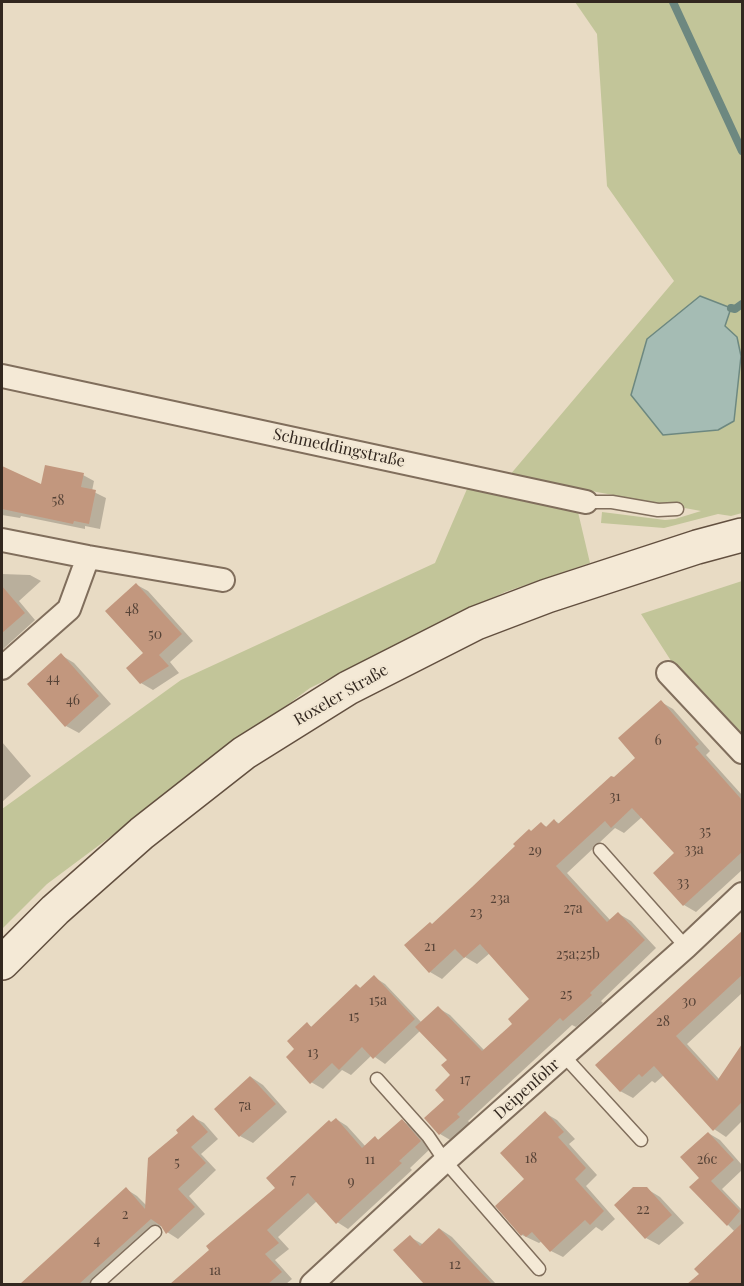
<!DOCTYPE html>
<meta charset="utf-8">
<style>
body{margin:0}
#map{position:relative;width:744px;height:1286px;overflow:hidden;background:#e8dbc4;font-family:"Playfair Display",serif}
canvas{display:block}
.frame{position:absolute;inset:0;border:3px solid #32271f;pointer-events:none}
</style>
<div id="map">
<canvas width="744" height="1286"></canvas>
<div class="frame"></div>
</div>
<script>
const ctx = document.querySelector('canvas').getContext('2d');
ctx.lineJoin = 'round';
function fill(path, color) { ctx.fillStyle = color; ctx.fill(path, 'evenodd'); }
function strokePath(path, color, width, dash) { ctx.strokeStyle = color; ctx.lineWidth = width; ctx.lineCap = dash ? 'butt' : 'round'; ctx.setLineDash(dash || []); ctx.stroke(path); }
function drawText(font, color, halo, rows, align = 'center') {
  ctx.font = font + ' "Playfair Display",serif'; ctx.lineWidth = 4.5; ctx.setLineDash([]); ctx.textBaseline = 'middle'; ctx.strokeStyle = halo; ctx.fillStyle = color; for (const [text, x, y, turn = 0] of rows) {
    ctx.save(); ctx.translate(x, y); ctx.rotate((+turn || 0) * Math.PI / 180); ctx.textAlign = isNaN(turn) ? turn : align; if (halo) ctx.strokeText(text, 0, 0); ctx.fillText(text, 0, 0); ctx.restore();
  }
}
fill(new Path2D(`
 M575,2H742V513L731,516L718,514L664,528L601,523L602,512L665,520L675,519L701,511L509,476L674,281L607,186L597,34ZM741,356L734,420L718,429Z
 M467,489L578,512L590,563L505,592L310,688L47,884L2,929V809L181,680L435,563Z
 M742,581V737L675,667L641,614Z`), '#c2c599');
const water = new Path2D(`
 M700,296L731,308L725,326L737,337L741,356L734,421L718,430L663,435L631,395L647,339Z`);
fill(water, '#a5bcb4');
strokePath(water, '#6d8880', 1.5);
fill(new Path2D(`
 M2,468L42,486L83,475L94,481L92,491L106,498L100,529L85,526V529L21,516L20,518L2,515Z
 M2,574L30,575L41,581L19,601L35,620L2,650Z
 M137,585L148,591L193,641L170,662L179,673L153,690L141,683L145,653Z
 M61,655L74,663L111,704L79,733L66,726Z
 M661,702L673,709L710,751L706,755L742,795V870L696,912L684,905L655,873L676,854L642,817L624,833L615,828L567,873L611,921L619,914L631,921L656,948L601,1001L603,1003L576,1027L572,1025L468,1121L471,1124L452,1141L440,1134L426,1119L446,1100L453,1075L449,1060L420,1031L385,1064L372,1055L351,1075L342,1070L323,1089L311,1082L296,1049L307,1024L312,1027L356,985L362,989L374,977L385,984L422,1023L438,1008L450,1015L485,1051L514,1024L531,999L490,953L477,964L465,957L442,979L430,972L432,925L541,824L547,827L555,821L560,824L637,758Z
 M2,742L31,776L2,802Z
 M742,933V993L687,1044L719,1079L742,1080V1121L726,1137L714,1129L664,1075L655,1083L652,1081L633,1098L620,1091L597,1065Z
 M251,1077L263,1085L287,1112L253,1143L240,1136Z
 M545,1113L557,1120L575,1139L569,1144L597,1175L586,1186L615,1219L602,1231L596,1227L563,1257L551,1251L542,1241L539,1243L522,1235L526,1179Z
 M193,1117L204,1123L218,1139L201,1154L216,1170L189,1196L205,1214L178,1239L167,1232L162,1225L97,1284H22L126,1189L137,1196L147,1206L180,1133Z
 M336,1119L347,1126L366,1147L375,1138L379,1140L402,1121L413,1127L431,1148L410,1168L412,1170L348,1229L337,1222L317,1201L278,1237L289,1249L275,1260L292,1279L286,1284H182L277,1188Z
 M708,1133L720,1140L742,1165V1170L722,1189L742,1210V1284H689L701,1274L735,1232L691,1187L701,1178Z
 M647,1189L660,1197L684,1223L659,1245L646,1238L616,1205Z
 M440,1229L452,1237L496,1284H426L395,1251L410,1237L424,1245Z`), '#0003');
strokePath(new Path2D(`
 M673,2L742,151
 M731,308L735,309L742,304`), '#6d8880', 8);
fill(new Path2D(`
 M45,465L84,473L81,487L96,490L89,524L74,521L73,524L2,509V466L41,484Z
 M136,583L182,634L159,655L169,666L140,684L126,668L143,653L105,611Z
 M2,586L25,613L2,633Z
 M61,653L99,696L65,727L27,684Z
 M661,700L699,744L695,747L742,800V852L683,906L653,873L674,853L632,808L611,828L605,821L556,866L607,922L618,912L645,940L590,993L592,995L563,1021L560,1018L457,1114L460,1117L439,1135L424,1118L444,1100L435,1090L450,1075L441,1065L447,1060L415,1027L438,1006L482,1051L512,1024L508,1019L529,999L480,944L464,958L455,949L429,973L404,945L430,922L432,924L472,887L515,846L513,844L529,829L531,831L541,822L546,827L554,819L558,824L611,776L614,777L635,758L618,738Z
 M742,931V975L676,1036L717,1081L742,1044V1102L713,1131L654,1066L642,1077L639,1074L620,1092L595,1065Z
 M374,975L415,1019L373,1059L362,1047L339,1070L332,1063L310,1084L286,1057L294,1049L287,1041L307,1022L311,1027L356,984L360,988Z
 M250,1076L276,1104L239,1137L214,1109Z
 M545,1111L564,1132L558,1137L586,1168L575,1179L604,1211L590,1225L585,1220L550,1252L532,1232L526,1237L523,1234L521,1236L495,1206L524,1179L500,1153Z
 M193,1115L208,1132L191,1147L206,1163L178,1189L195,1207L166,1234L161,1226L151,1219L79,1284H20L126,1187L145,1209L148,1158L178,1133L176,1130Z
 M336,1118L362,1148L375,1136L378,1140L402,1119L421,1141L399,1161L402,1163L336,1224L308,1193L267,1230L279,1243L265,1254L282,1272L268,1284H170L209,1250L206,1246L275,1188L266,1178L329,1120L331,1122Z
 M708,1132L734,1160L711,1181L740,1211L727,1226L689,1187L699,1178L680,1157Z
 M633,1187H647L672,1215L645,1239L614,1205Z
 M742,1223V1284H687L699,1274L694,1269Z
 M439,1228L492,1284H424L393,1250L410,1235L420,1246Z`), '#c2977e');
const lane = new Path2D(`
 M586,502H612L658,510L677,509
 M600,850L686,947
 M564,1056L641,1140
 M377,1079L428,1136L445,1161L539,1269
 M97,1284L155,1232`);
const street = new Path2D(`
 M2,376L586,502
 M2,540L88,557L223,580
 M2,668L69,609L88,557
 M668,673L742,752
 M312,1284L445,1161L686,947L742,894`);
const secondary = new Path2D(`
 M2,963L55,910L142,833L244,753L348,688L476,623L547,596L697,547L742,535`);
strokePath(lane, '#806e5c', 15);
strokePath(street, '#806e5c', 26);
strokePath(secondary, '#624f3f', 36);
strokePath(lane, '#f4e9d6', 12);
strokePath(street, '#f4e9d6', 22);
strokePath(secondary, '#f4e9d6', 33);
drawText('14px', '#564337', null, [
 ["58",58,501],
 ["48",132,610],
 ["50",155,635],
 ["44",53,679],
 ["46",73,701],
 ["6",658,741],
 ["31",615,797],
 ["35",705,832],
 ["33a",694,850],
 ["29",535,851],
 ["33",683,883],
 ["23a",500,899],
 ["27a",573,909],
 ["23",476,913],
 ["21",430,947],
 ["25a;25b",578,955],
 ["25",566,995],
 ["15a",378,1001],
 ["30",689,1002],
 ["15",354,1017],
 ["28",663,1022],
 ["13",313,1053],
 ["17",465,1080],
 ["7a",245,1106],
 ["18",531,1159],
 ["11",370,1160],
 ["26c",707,1160],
 ["5",177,1163],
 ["7",293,1180],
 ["9",351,1182],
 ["22",643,1210],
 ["2",125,1215],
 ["4",97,1241],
 ["12",455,1265],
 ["1a",215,1271]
]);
drawText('16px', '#32271f', '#f1e6d2', [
 ["Schmeddingstraße",339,448,12],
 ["Roxeler Straße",341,695,-30],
 ["Deipenfohr",527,1089,-42]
]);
</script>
